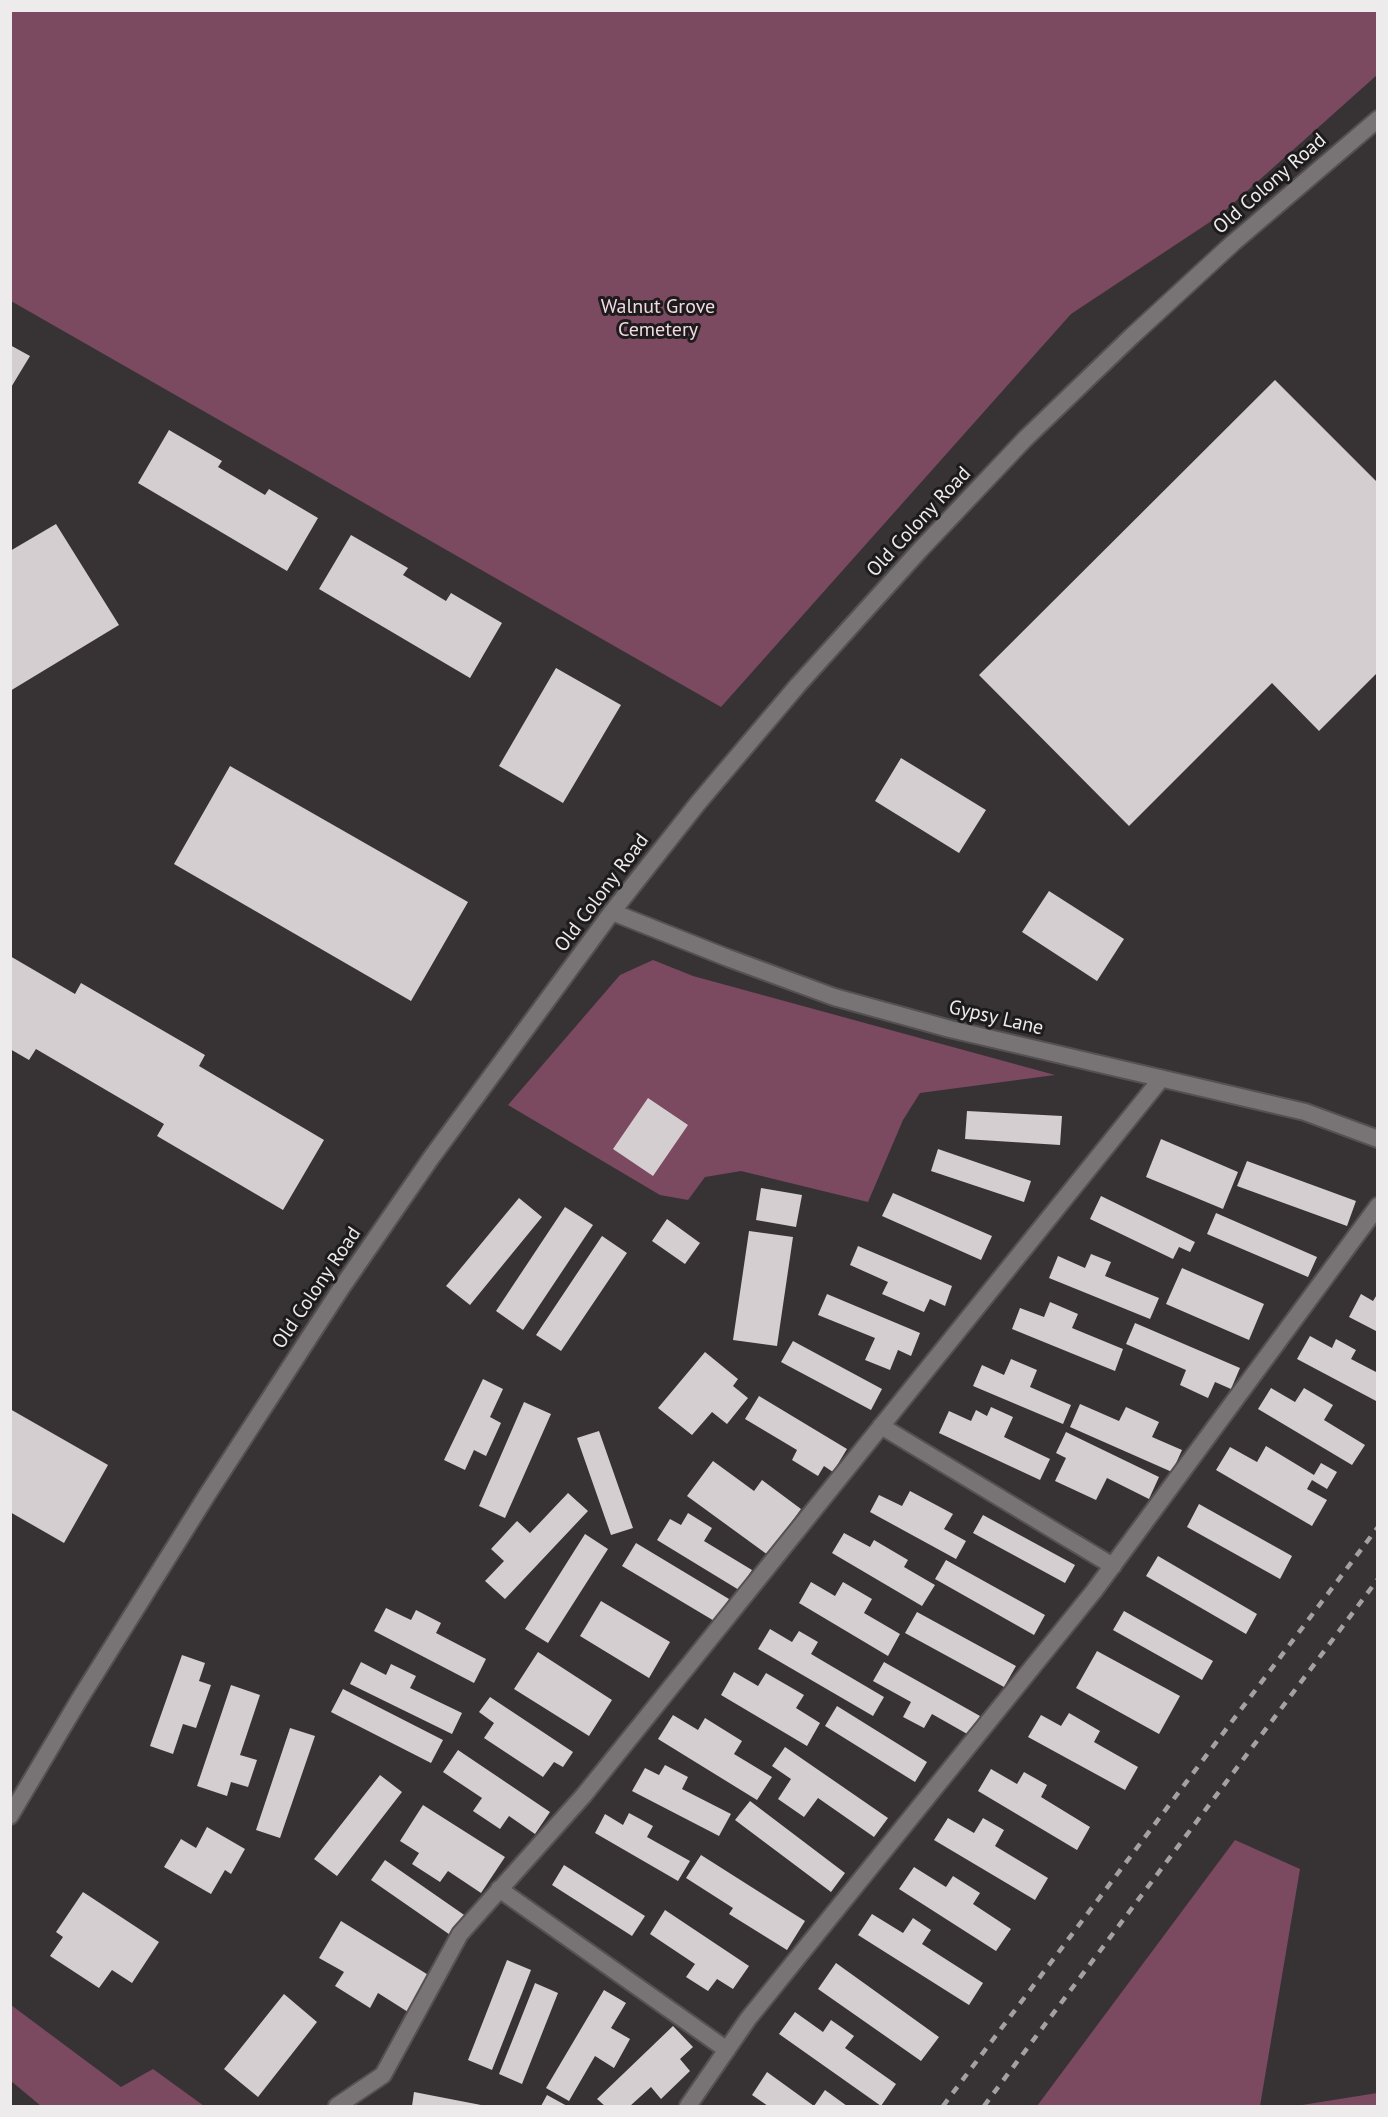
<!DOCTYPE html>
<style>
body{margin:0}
#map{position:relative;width:1388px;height:2117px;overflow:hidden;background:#373335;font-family:"PT Sans",sans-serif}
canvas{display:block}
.frame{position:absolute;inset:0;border:12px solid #eeebec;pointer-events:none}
</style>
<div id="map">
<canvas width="1388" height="2117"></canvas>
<div class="frame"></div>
</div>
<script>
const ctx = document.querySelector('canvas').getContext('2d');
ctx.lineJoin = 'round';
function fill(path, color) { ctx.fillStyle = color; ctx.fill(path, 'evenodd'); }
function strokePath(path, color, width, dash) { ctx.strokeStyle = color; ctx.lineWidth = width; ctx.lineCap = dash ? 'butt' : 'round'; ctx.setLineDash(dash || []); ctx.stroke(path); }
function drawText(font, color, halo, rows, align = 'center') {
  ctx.font = font + ' "PT Sans",sans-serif'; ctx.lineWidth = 6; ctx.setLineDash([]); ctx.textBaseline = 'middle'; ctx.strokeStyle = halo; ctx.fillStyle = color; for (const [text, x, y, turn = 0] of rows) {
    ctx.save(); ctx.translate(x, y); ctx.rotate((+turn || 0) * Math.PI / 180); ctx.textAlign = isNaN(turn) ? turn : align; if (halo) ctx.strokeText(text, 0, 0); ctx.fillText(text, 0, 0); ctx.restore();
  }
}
fill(new Path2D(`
 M11,10H1377V75L1219,216L1071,314L721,707L11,301Z
 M653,960L693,976L1055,1075L920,1093L903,1120L868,1202L741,1171L705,1177L688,1200L660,1195L508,1105L620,975Z
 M1235,1840L1300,1869L1260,2106H1037Z
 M11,2005L121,2087L153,2069L204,2106H41L11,2081Z
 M1377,2093V2106H1296Z`), '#7b4960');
fill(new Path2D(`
 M10,345L30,356L10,389Z
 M1275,380L1378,483V672L1319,731L1272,683L1129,826L979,675Z
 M169,430L222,461L218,467L265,495L269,489L318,518L287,571L138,483Z
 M56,524L119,625L10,691V551Z
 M351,535L408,568L403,575L446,601L451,593L502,623L470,678L319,589Z
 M556,668L621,705L563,803L499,766Z
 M901,758L986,810L959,853L875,801Z
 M230,766L468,902L411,1001L174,864Z
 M1049,891L1124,939L1097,981L1022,932Z
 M10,956L75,994L81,983L205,1055L199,1066L324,1140L283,1210L157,1136L164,1124L36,1049L29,1060L10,1049Z
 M648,1098L688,1125L653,1176L613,1149Z
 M967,1111L1062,1116L1060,1145L965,1139Z
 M1161,1139L1238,1172L1223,1209L1146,1177Z
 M938,1149L1031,1181L1024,1202L931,1171Z
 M1247,1161L1356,1201L1347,1226L1237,1186Z
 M761,1188L802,1195L796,1227L756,1220Z
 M893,1193L992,1236L981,1260L882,1216Z
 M1101,1196L1195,1242L1190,1252L1179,1247L1173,1259L1090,1219Z
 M519,1198L542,1217L470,1305L446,1286Z
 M565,1207L593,1225L523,1330L496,1311Z
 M1216,1213L1317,1257L1308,1277L1207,1234Z
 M667,1219L700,1243L685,1264L652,1241Z
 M749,1231L793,1237L777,1346L733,1340Z
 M602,1236L627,1253L561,1351L536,1335Z
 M858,1246L952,1286L945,1306L930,1299L924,1312L882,1294L888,1282L850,1265Z
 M1091,1254L1111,1262L1105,1276L1159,1298L1150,1319L1049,1278L1058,1256L1085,1268Z
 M1182,1268L1264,1304L1249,1340L1166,1304Z
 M1378,1293V1332L1349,1317L1361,1294L1373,1301Z
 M827,1294L920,1333L911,1356L898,1350L890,1370L865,1360L875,1338L818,1315Z
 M1050,1302L1078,1314L1072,1328L1123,1349L1115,1371L1012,1329L1020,1308L1044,1317Z
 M1135,1323L1240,1368L1231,1389L1215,1382L1208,1398L1180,1385L1186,1370L1126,1344Z
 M1310,1336L1332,1348L1336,1339L1356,1350L1351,1359L1378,1373V1402L1297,1359Z
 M793,1341L882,1389L871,1410L781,1362Z
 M705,1352L738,1379L733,1386L748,1398L727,1424L712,1412L692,1435L658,1408Z
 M1011,1359L1037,1370L1030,1387L1071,1405L1063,1424L973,1386L982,1365L1004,1375Z
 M483,1379L503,1389L490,1417L501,1423L486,1456L474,1450L465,1470L444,1460Z
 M1271,1388L1295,1402L1304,1388L1333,1405L1324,1420L1365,1445L1352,1465L1258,1409Z
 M759,1396L847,1449L833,1472L824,1466L818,1476L792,1460L797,1450L745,1419Z
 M524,1402L551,1414L505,1518L479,1506Z
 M1080,1404L1119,1421L1126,1407L1159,1422L1152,1437L1182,1450L1172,1472L1070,1427Z
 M991,1407L1013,1417L1004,1437L1050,1459L1040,1480L939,1433L949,1411L971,1421L976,1410L987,1416Z
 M10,1409L108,1465L64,1543L10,1512Z
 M599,1431L633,1528L611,1535L577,1438Z
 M1066,1432L1159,1477L1149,1499L1107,1478L1096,1500L1055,1481L1066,1458L1056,1453Z
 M1266,1446L1314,1475L1321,1463L1337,1472L1327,1489L1312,1480L1307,1489L1327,1500L1312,1526L1216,1470L1230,1447L1257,1462Z
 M713,1461L754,1491L762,1480L801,1509L768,1555L687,1496Z
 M910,1491L953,1514L944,1529L966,1541L956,1559L870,1512L879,1495L902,1506Z
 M568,1493L588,1511L505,1599L485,1581L504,1561L491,1549L517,1521L530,1533Z
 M1199,1504L1292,1556L1280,1579L1187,1527Z
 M688,1513L712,1528L704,1541L752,1570L739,1590L657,1540L670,1519L681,1525Z
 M983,1515L1075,1565L1065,1583L973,1533Z
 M844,1533L870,1547L874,1540L908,1560L904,1567L935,1585L922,1606L832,1553Z
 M585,1534L608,1549L548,1643L525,1629Z
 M636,1543L729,1599L716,1622L622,1566Z
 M1158,1556L1257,1614L1246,1634L1146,1576Z
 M946,1560L1045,1615L1034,1635L935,1579Z
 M811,1582L835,1596L843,1582L872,1599L864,1613L900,1634L888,1656L799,1603Z
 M601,1601L670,1642L649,1678L580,1636Z
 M386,1608L411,1620L416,1610L441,1623L436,1633L486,1659L474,1683L374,1631Z
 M1124,1611L1213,1661L1202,1680L1113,1630Z
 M917,1612L1016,1666L1004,1687L905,1633Z
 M770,1629L792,1642L799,1631L818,1642L811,1654L884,1697L873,1716L758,1649Z
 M1097,1651L1180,1696L1159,1734L1076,1688Z
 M538,1652L612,1700L589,1736L514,1689Z
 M182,1655L205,1663L199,1681L211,1685L196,1728L183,1724L173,1754L150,1746Z
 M361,1662L386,1675L391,1664L416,1676L410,1688L462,1713L452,1734L350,1684Z
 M884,1662L980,1716L969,1735L932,1714L924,1728L903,1717L911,1702L873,1681Z
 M734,1672L758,1686L766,1673L804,1695L796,1708L820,1723L807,1746L721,1695Z
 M231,1685L260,1695L240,1755L257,1760L248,1787L231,1782L227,1796L197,1786Z
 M343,1689L443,1740L431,1763L331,1712Z
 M490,1697L573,1752L563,1767L554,1762L543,1777L484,1738L494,1723L479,1712Z
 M837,1706L927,1762L915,1782L825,1726Z
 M1069,1713L1100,1731L1094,1742L1138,1767L1125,1790L1028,1737L1041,1715L1061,1726Z
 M673,1715L698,1730L705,1718L742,1741L734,1754L772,1777L757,1800L658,1739Z
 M290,1728L315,1736L280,1838L256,1830Z
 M785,1747L888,1818L874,1837L818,1798L804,1817L778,1799L791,1779L772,1766Z
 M458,1750L550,1812L535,1834L509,1816L500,1829L473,1811L482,1798L443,1772Z
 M665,1765L688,1777L682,1789L731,1814L719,1836L632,1791L645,1768L659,1775Z
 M991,1769L1017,1784L1024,1772L1047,1785L1041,1797L1090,1827L1077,1850L978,1791Z
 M380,1775L402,1792L337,1876L314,1859Z
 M750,1801L845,1873L831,1892L735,1820Z
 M423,1805L505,1857L481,1893L448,1871L440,1882L412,1864L419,1853L400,1841Z
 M629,1813L653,1826L647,1837L690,1861L678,1881L595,1833L605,1814L623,1825Z
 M948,1818L974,1833L983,1818L1004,1830L995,1846L1048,1878L1035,1900L934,1840Z
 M207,1827L245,1849L231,1874L225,1870L211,1894L164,1867L181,1839L196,1848Z
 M701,1855L805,1921L787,1950L729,1914L733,1908L686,1878Z
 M385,1860L470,1919L456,1939L371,1880Z
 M564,1865L645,1916L632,1936L552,1885Z
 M914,1867L946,1887L953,1876L980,1893L973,1904L1011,1929L996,1951L899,1889Z
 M83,1892L159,1942L132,1983L112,1970L99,1988L50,1956L63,1937L56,1932Z
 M665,1910L749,1966L733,1989L717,1979L708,1991L686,1977L695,1964L650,1934Z
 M872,1914L903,1933L913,1918L931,1930L922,1944L983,1983L969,2005L858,1935Z
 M341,1921L430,1976L408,2012L378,1993L370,2008L335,1986L344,1972L319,1958Z
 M507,1960L531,1970L492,2070L468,2060Z
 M836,1963L939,2037L921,2061L818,1989Z
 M535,1983L558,1993L522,2084L499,2074Z
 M604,1990L626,2003L611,2028L630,2039L614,2068L595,2056L569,2101L546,2088Z
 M284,1994L317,2022L258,2097L224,2069Z
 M795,2012L823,2032L831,2020L854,2036L845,2048L896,2084L881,2106L779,2034Z
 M673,2026L693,2047L680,2059L690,2071L661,2099L651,2087L630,2106H605L597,2099Z
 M767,2072L814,2106L825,2090L847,2106H768L752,2095Z
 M414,2092L481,2105V2106H412Z
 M547,2095L567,2106H541Z`), '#d4ced1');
const service = new Path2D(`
 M881,1426L1113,1566
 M499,1889L727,2050
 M337,2106L383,2075L460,1934L584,1795L1161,1079
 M688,2106L748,2019L1094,1591L1378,1206`);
const minor = new Path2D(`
 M612,912L728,958L834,997L950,1029L1305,1112L1378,1139`);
const secondary = new Path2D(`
 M10,1816L79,1700L207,1495L342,1287L431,1158L612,912L698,803L798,685L920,550L1025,439L1132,336L1233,243L1378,119`);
strokePath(service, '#555152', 20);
strokePath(minor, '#555152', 20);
strokePath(secondary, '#555152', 20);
strokePath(service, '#787375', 16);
strokePath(minor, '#787375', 16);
strokePath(secondary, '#787375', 16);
strokePath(new Path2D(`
 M943,2106L1378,1527
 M984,2106L1378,1579`), '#a4a1a2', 4.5, [8, 8]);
drawText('20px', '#eeebec', '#1d1b1c', [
 ["Old Colony Road",1270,184,-41],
 ["Old Colony Road",919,522,-47],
 ["Old Colony Road",602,893,-53],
 ["Gypsy Lane",996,1018,13],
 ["Old Colony Road",317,1288,-56]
]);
drawText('20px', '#f3d9e3', '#1d1b1c', [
 ["Walnut Grove",658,307],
 ["Cemetery",658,330]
]);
</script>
